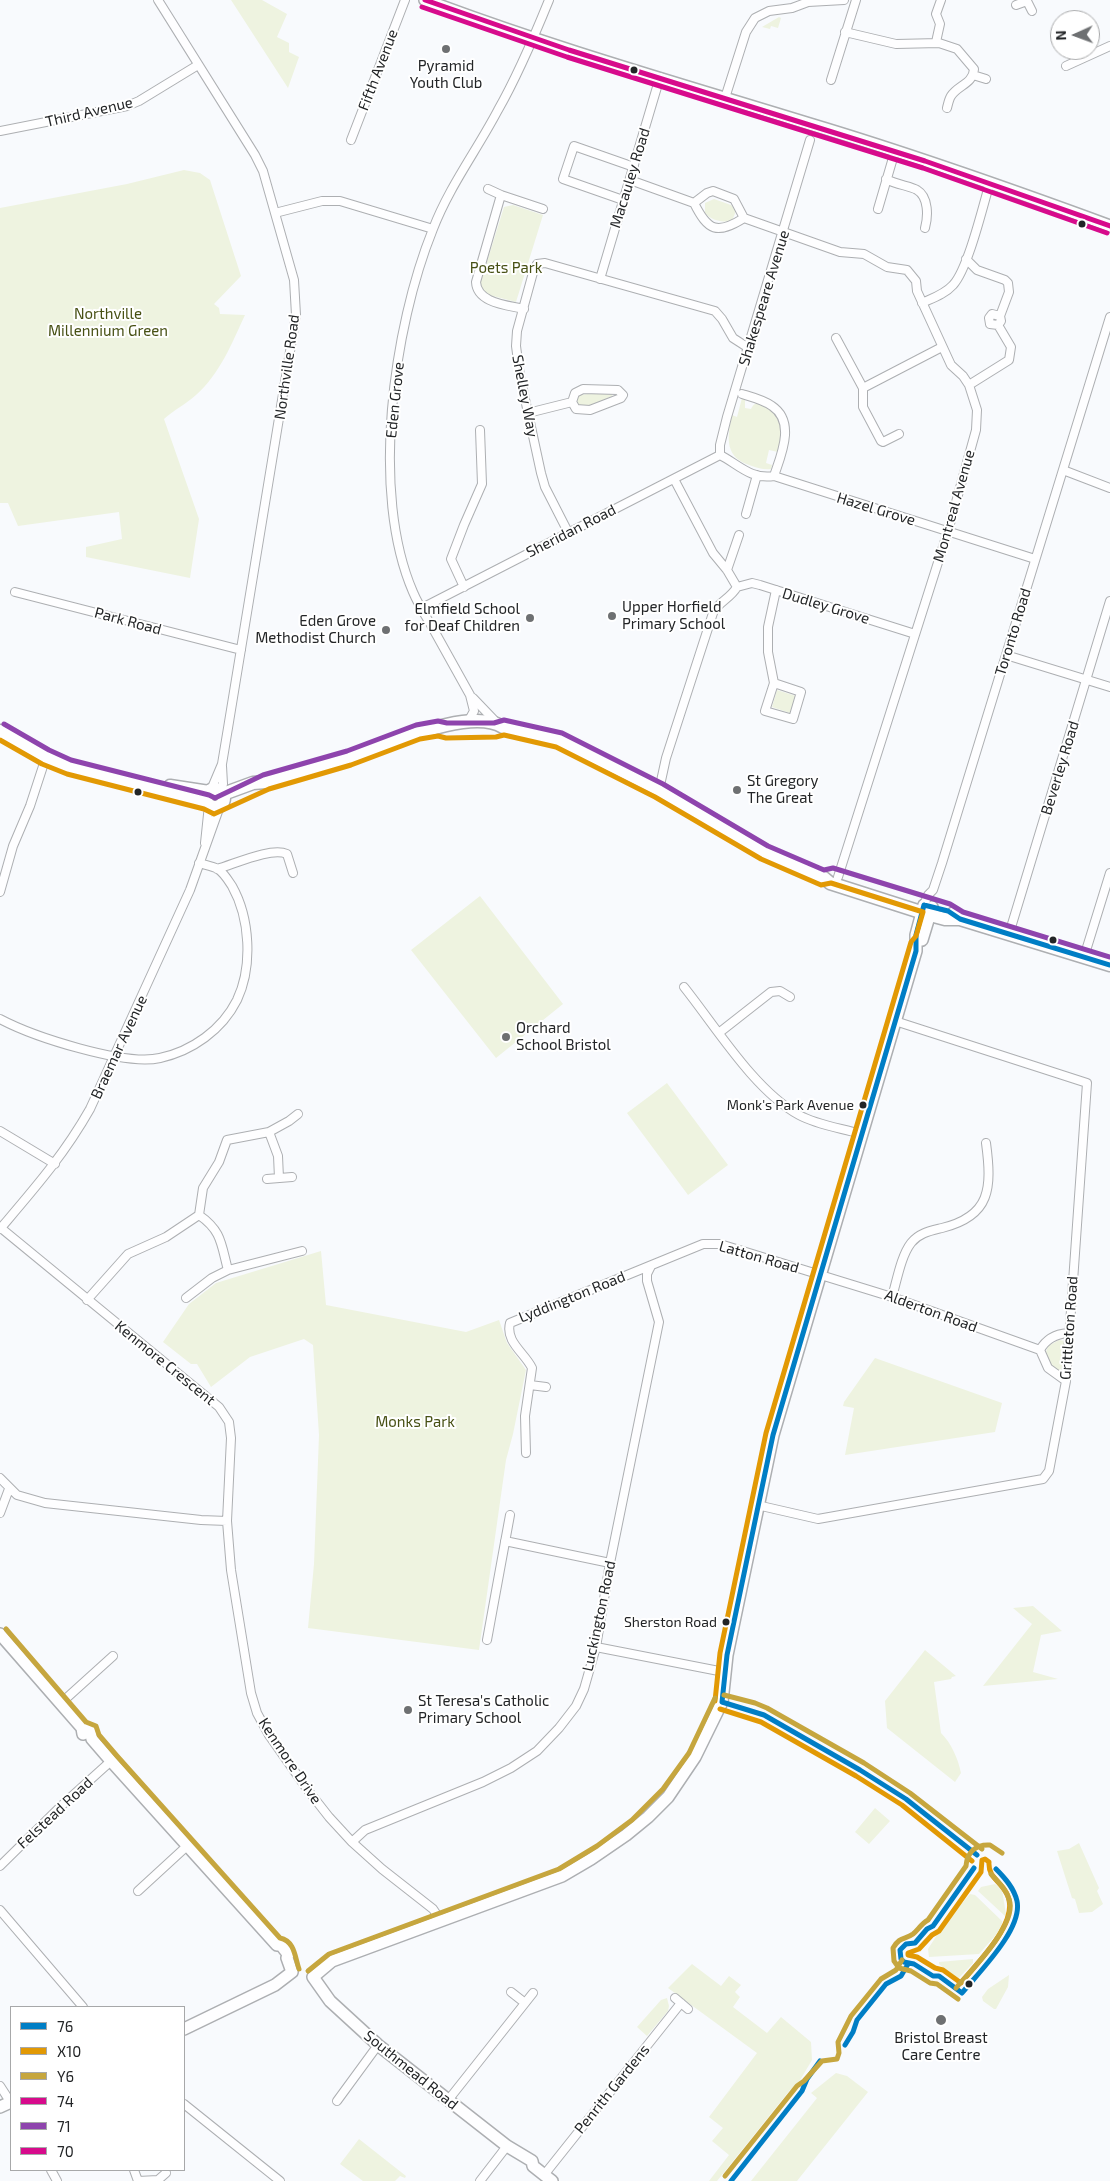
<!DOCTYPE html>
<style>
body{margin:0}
#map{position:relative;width:1110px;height:2181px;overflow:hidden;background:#f8fafd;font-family:"Exo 2",sans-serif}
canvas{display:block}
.legend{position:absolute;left:10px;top:2006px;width:175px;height:165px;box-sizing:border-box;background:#fff;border:1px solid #a7a8a9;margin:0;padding:6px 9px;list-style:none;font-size:15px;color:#232527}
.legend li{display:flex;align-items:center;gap:10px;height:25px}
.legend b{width:25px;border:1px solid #a7a8a9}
.north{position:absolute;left:1050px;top:10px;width:50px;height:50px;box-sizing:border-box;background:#fff;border:1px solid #a7a8a9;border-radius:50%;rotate:268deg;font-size:14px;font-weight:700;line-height:20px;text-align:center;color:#232527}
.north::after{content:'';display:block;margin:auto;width:18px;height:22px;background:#6e7072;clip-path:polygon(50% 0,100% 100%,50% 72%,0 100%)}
</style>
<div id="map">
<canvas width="1110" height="2181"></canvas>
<ul class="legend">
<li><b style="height:6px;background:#007ec5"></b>76</li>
<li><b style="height:6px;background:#e29904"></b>X10</li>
<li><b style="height:6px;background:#c6a63e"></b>Y6</li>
<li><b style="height:6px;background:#d70b8c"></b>74</li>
<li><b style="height:6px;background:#8e44ad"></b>71</li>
<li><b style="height:6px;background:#d70b8c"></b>70</li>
</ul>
<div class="north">N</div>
</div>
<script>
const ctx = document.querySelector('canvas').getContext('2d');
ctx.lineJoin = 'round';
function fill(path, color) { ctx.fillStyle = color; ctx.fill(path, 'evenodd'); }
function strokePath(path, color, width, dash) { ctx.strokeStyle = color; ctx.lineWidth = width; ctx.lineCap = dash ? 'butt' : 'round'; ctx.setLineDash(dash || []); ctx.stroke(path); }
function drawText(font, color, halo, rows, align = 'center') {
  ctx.font = font + ' "Exo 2",sans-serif'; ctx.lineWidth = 4; ctx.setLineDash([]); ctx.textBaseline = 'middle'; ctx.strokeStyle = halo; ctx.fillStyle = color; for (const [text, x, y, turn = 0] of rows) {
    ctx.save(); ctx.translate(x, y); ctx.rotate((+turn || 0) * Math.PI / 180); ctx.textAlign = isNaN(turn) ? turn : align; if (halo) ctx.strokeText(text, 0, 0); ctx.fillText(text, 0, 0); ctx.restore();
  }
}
fill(new Path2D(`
 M231,0H262L287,14L277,37L289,43V52L299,57L288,88Z
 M779,17L781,18L778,28L771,26L770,29L762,27Z
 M184,170L200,173L210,180L241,276L214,304L219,308L220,314L245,315C232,343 220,374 196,395C186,404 174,410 164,419L199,519L190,578L86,557V547L122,539L119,512L18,526L8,503H0V208L127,184Z
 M714,199L731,205L736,211L732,221C722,223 711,220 705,213V203Z
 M513,205L543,215L516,302L485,294L481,290L480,284L504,207Z
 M608,392L613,393L612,396L587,408L577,404L578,395Z
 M742,398L745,399V408L751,409C760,388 794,424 778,452L769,450L766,463L772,465L771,469C764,470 758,468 752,466C724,458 727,438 732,415L737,417Z
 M777,690L796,696L790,713L772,707Z
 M480,896L563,1004L496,1058L411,950Z
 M667,1083L728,1165L688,1195L627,1113Z
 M321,1251L326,1305L466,1332L499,1320L507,1343L526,1370L513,1434L506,1460L479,1650L308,1628L314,1564L319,1435L313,1345L304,1339L250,1357L211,1387L197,1364H191L163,1342L189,1304L216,1283Z
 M1059,1340L1065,1341L1061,1373C1051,1371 1047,1361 1046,1352L1048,1346Z
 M875,1358L1002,1403L995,1432L845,1455L854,1408L843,1406L844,1402Z
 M1033,1606L1062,1631L1041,1635L1033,1672L1058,1679L983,1686L1032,1624L1013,1608Z
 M925,1650L956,1676L952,1677L951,1679L934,1682L941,1733C951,1743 958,1758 961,1773L955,1782L887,1728L885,1701Z
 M875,1808L890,1821L869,1844L855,1832Z
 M1079,1843L1099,1888L1097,1891L1103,1904L1092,1912L1079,1913L1075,1899L1072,1898L1057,1851L1069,1849Z
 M995,1884L1002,1890L1006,1914L1005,1916L978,1891L981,1887Z
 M970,1894L975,1895L1002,1921L1003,1927L979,1954L929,1957L928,1949L944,1924Z
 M973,1959V1963L957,1980L939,1964V1962Z
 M692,1964L721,1986L729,1976L741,1985L735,1992L740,1997L733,2007L767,2033L781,2017L811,2042L812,2060L796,2087L790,2090L717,2181H709L729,2155L712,2141L723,2128L709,2117L757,2053L668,1988Z
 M1009,1975L1008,1987L996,2009H994L983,2001L982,1997L988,1989Z
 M667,1998L669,2006L668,2011L647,2036L637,2027L661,2000Z
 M836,2073L847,2076L868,2092L797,2181H751L817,2098L811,2093Z
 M359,2139L406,2176L405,2178L400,2176L395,2181H363L340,2164Z`), '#eef3e0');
const street = new Path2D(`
 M158,0L255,155L263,171L294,280L296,315L227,734L222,764L211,790
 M1016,5L1027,1L1032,11
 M845,32L896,44L939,43L957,49L974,69C973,84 958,85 951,96C949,99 948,104 947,108
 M936,42L940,24L936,14L941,0
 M1066,66L1110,46
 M973,75L986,79
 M831,80L856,0
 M725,98L746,32L755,18L769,11L792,8L808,2L844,0
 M0,131L127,106L139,101L198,65
 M351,140L405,0
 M886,179C897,185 911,186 917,190C929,197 928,217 925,228
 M630,180L694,203
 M488,189L501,195
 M713,191L734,199L744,218C717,235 708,231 694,203L707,193Z
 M623,200L563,179L574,146L634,167
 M878,209L895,151
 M275,213L322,201H340L433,229
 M744,218L840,252L864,254L887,267L907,270L916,281L917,291L951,365L963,376L969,385L977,410L976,430L948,531L838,877
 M966,259L977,270L1005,280L1008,283L1009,292L1000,316
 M600,279L660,77
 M922,303C933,298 945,294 953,285C968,269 983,206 990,182
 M524,309C507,305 477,303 476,282L501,195L543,209
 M836,338L863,388V407L881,441L883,442L899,434
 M969,385L1009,360L1011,347L998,325L990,324L989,318L992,314L1000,316L1001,321L998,325
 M863,388L942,347
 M583,389L618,390L623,395L621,398L590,410L576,409L572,402L575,393Z
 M742,394C752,397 764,400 772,406C796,422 781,455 774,476
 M528,413L572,402
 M720,455C738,464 751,480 774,476L1035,559
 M720,455V445L727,417L810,140
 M1063,470L1110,488
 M674,479L713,553L727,570L737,587
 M746,514L757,475
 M568,532L545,487L541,473L520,376L516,346L517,331L534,269L537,264L545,263L715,311L722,319L733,338L747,347
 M727,570L739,535
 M464,587L451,559L464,525L482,484L480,430
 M737,587L752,583L760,585L915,634
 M15,592L241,650
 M422,608L720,455
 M1006,655L1110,687
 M774,683L801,692L793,719L765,711L774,683L768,652V627L776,590
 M473,698L496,722
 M468,722L474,711L470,695C457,672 444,648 431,625C425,615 418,604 413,592C370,493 393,328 433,229C449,187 477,150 498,110C518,75 534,37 549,0
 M659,790L666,758L713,613C718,602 730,599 737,587
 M221,791L223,784L222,766
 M205,843L209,805
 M217,869C235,864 271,847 287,854L293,873
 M0,892L13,846L30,806L46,757
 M924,905L928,895L933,890L942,863L1110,317
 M1009,934L1110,601
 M1084,957L1110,873
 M684,987C716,1027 754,1090 799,1115C817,1125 841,1128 861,1134
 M0,1019C34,1037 124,1066 160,1058C192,1051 222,1030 237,1000C253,966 250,918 232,886C228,880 224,873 218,869C212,866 205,865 199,863
 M720,1032L771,992L780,991L790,997
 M0,1131L55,1164
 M269,1132L278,1156L279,1178
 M267,1179L292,1177
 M199,1215C222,1231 221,1244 228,1270
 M1,1228L219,1407L229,1422L231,1438L227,1521L231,1570L251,1693L257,1713L269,1735L307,1789L329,1817L352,1842L382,1869L433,1909L441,1921
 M0,1229C34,1189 64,1155 90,1109L190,890L220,806
 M892,1297C897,1280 901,1256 911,1243C919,1233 930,1231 942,1228C991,1216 992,1188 986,1143
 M186,1298L212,1278L228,1270L302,1251
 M87,1300L128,1254L166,1237L199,1215L203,1188L219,1162L227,1140L269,1132L289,1121L298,1114
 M1066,1381L1048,1368L1040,1350C1046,1339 1055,1334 1068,1333
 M530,1385L546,1387
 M526,1453L525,1416L532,1368C525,1353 505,1342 510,1323L703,1244H720L892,1297L1040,1350
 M0,1478L17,1495L45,1503L201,1520L227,1521
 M757,1505L818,1519L1043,1479L1049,1471L1066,1381L1087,1083L895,1021
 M0,1513L9,1489
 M505,1541L610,1563
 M487,1640L510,1515
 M596,1647L724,1672
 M61,1703L113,1656
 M352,1842L365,1830L483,1782L511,1768L537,1751L559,1728L576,1706L584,1689L596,1647L610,1563L659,1322L647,1281V1274L651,1266
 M0,1866L60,1807L111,1761
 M138,1891L187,1846
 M0,1910L83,2007
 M511,1992L525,2003
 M675,1998L688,2009
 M0,2086L11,2103
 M449,2099L533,1993
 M337,2101L378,2045
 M184,2104L280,2181
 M51,2170L57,2181
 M134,2170L138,2181
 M544,2175L681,2003
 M138,2181L158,2180L166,2173
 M480,2181L507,2146`);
const secondary = new Path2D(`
 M425,0C552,48 683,85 813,125C913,155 1012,190 1110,226
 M922,940L932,907
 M0,1634L82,1728L83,1734
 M82,1728L90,1731L92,1739L111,1761L277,1945H281L288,1954L287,1958L292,1972
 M313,1977L332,1961L562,1876L591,1859L626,1835L648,1817L668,1797L695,1757L722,1702L727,1655L773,1435L916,951V935L924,905
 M313,1977L330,2001L378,2045L507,2146L532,2161L533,2166L552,2181
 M184,2029L275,1985L292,1972
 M0,2107L11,2102`);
const primary = new Path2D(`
 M0,731L46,757L69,767L207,802
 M170,786L209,792
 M206 798a9 9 0 1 1 18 0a9 9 0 1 1-18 0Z
 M223,794L253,783L266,782C294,774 322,766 350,757C386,746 469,706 503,727L559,740L608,764L659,790L765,853L824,878L830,883L930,915L945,919H960
 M954,913L960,919L1110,965`);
strokePath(street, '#adafb2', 10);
strokePath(secondary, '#adafb2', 14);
strokePath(primary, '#adafb2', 15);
strokePath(street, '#fefeff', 8);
strokePath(secondary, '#fefeff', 11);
strokePath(primary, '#fefeff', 12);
strokePath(new Path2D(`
 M924,905L948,911L960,919L1110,965
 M722,1702L727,1655L773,1435L916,951V935L924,905
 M722,1702L764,1715L860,1770L906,1799L977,1855
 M962,1993L939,1976H933L914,1964L904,1962L901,1959L900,1950L906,1944L915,1943L927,1929L933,1926L974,1868
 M962,1993C979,1972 1023,1929 1017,1901C1014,1888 1005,1878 996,1869
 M845,2045L853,2032L857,2020L886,1984L901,1976L908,1964
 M731,2181L802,2091L807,2079L820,2061`), '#007ec5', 5);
strokePath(new Path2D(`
 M0,740L42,764L67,774L204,809L214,814L269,789L351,765L420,739L438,736L446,738L496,737L504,735L556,747L655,797L761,859L821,885L831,883L923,912L916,936L911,942L766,1433L720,1653L715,1701
 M720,1709L761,1722L856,1776L902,1805L972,1861
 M985,1859L989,1862C988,1878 1000,1880 1007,1894C1021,1921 977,1963 961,1983L943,1970L935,1968L917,1957L908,1955V1953L919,1949L932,1935L939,1931L981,1872L982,1860Z`), '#e29904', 5);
strokePath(new Path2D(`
 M6,1629L86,1722L96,1726L99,1735L117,1756L280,1938C295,1941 295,1958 299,1969
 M724,1695L755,1703L767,1708L864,1763L910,1793L982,1849
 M308,1971L329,1954L559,1869L597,1846L632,1820L663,1789L689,1753L715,1698
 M956,1988C971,1970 1014,1928 1010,1903C1008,1891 999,1883 991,1874
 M958,1999L937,1984L930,1983L911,1971L899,1968L894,1961L893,1948C900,1936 905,1940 913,1934C918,1930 921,1924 928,1920L966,1866C967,1852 976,1844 990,1845L1002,1853
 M725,2176L797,2086L804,2081L822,2061L837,2059L839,2053L838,2042L851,2016L881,1979L896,1970L902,1960`), '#c6a63e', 5);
strokePath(new Path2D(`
 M425,0L569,50L925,161L1110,226`), '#d70b8c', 5);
strokePath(new Path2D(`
 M4,724L49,750L71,760L209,795L215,798L263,775L347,751L416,725L438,721L447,723H494L504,720L562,733L663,784L768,846L824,870L833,868L950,904L963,912L1110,957`), '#8e44ad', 5);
strokePath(new Path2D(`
 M422,7L567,57L923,168L1107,233`), '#d70b8c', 5);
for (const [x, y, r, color] of [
 [446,49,5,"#6e7072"],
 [634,70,4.5,"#232527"],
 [1082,224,4.5,"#232527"],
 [612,616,5,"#6e7072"],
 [530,618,5,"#6e7072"],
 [386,630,5,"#6e7072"],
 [737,790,5,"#6e7072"],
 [138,792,4.5,"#232527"],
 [1053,940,4.5,"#232527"],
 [506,1037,5,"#6e7072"],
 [863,1105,4.5,"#232527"],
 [726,1622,4.5,"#232527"],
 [408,1710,5,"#6e7072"],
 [969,1984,4.5,"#232527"],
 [941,2020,6,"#6e7072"]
]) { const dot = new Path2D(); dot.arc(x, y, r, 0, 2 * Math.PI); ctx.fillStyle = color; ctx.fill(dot); strokePath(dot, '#fff', 2); }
drawText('14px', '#232527', '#fff', [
 ["Monk's Park Avenue",854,1105],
 ["Sherston Road",717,1622]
], 'right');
drawText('15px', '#232527', '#fff', [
 ["Pyramid",446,66,"center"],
 ["Youth Club",446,83,"center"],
 ["Upper Horfield",622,607],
 ["Primary School",622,624],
 ["Elmfield School",520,609,"right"],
 ["for Deaf Children",520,626,"right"],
 ["Eden Grove",376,621,"right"],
 ["Methodist Church",376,638,"right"],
 ["St Gregory",747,781],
 ["The Great",747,798],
 ["Orchard",516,1028],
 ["School Bristol",516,1045],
 ["St Teresa's Catholic",418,1701],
 ["Primary School",418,1718],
 ["Bristol Breast",941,2038,"center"],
 ["Care Centre",941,2055,"center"]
], 'left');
drawText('15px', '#232527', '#fff', [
 ["Fifth Avenue",378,70,-69],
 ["Third Avenue",89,112,-13],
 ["Macauley Road",630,178,-73],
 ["Shakespeare Avenue",764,298,-73],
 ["Northville Road",287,367,-82],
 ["Shelley Way",525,396,79],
 ["Eden Grove",395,400,-84],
 ["Montreal Avenue",954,506,-74],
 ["Hazel Grove",876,509,17],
 ["Sheridan Road",571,531,-27],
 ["Dudley Grove",826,606,17],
 ["Park Road",128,621,15],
 ["Toronto Road",1013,632,-73],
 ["Beverley Road",1060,768,-73],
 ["Braemar Avenue",119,1047,-65],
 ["Latton Road",759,1257,16],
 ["Lyddington Road",572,1297,-22],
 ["Alderton Road",931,1311,20],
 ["Grittleton Road",1069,1328,-86],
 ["Kenmore Crescent",165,1363,39],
 ["Luckington Road",599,1616,-78],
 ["Kenmore Drive",290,1761,56],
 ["Felstead Road",55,1813,-43],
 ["Southmead Road",411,2070,39],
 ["Penrith Gardens",612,2089,-51]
]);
drawText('15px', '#475014', '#fff', [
 ["Poets Park",506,268],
 ["Northville",108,314],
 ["Millennium Green",108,331],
 ["Monks Park",415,1422]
]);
</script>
